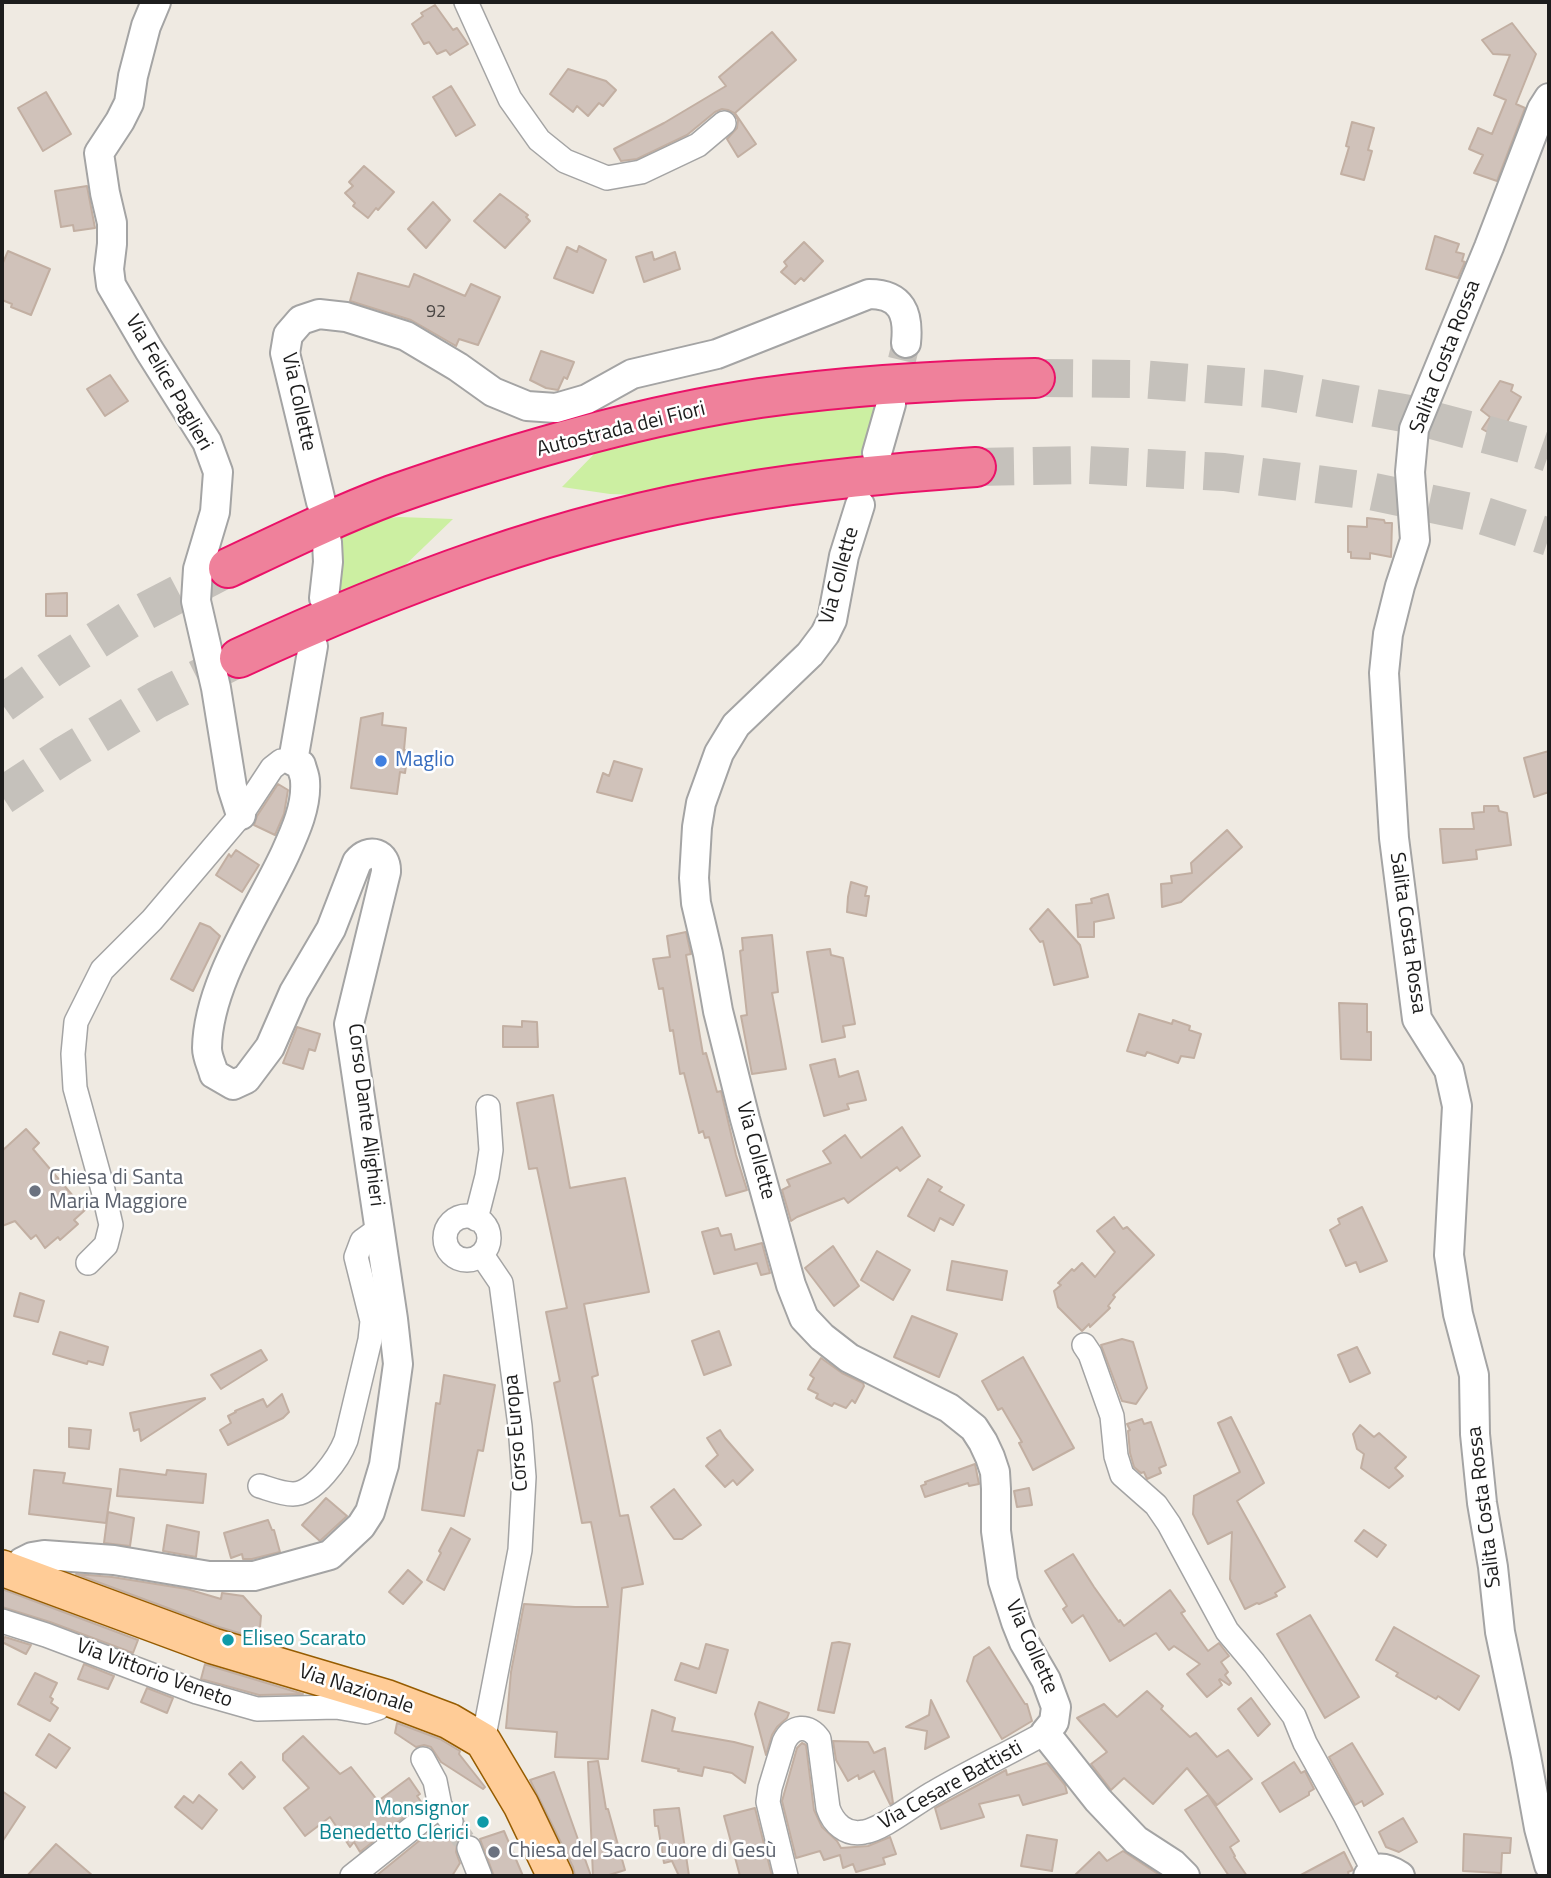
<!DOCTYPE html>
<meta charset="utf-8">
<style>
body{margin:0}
#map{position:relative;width:1551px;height:1878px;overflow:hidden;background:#efeae2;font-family:"Titillium Web",sans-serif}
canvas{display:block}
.frame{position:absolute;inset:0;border:4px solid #1d1d1d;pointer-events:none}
</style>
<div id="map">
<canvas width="1551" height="1878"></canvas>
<div class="frame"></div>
</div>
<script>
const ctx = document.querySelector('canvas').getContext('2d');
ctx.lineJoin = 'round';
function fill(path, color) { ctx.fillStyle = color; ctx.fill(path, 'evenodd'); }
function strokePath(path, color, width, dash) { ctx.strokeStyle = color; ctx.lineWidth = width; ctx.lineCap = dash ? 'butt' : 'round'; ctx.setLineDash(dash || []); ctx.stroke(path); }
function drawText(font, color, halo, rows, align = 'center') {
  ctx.font = font + ' "Titillium Web",sans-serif'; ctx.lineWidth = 5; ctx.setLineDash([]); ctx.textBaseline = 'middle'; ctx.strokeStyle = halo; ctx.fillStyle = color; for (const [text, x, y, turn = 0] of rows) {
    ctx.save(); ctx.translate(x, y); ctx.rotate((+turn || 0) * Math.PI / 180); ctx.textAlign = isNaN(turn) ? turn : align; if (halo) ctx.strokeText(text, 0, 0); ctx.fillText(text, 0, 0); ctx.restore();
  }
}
fill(new Path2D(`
 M881,397L861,461L639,495L610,494L562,487L597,451L636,437Z
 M400,517L453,519L399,571L337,598L338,532L378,519Z`), '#ccefa2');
const building = new Path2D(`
 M435,5L453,30L457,28L468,44L450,55L446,50L437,54L429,42L424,44L412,24L423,16L421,13Z
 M1512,23L1536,54L1516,104L1525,108L1497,181L1474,173L1483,155L1469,149L1478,128L1492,134L1506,100L1494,95L1510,55L1493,54L1482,40Z
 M772,32L796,60L735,113L756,144L738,157L727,139L737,128L738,120L734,113L728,110L722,109L715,112L687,135L637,159L621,161L614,149L664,123L726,86L719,77Z
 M568,69L606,81L616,90L603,106L599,103L588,116L577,106L573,112L550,94Z
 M451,86L475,125L456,136L433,97Z
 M46,92L71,134L43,151L18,108Z
 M1352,122L1374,128L1368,150L1372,151L1364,180L1341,174L1349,147L1346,146Z
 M364,166L394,192L378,210L376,208L368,218L353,206L355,203L345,193L353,186L349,182Z
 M87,186L95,228L74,231L73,225L61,227L55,191Z
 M500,194L528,215L526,217L530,221L505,248L474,221Z
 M433,202L450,220L426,248L408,229Z
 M1435,236L1459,244L1456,252L1464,254L1462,261L1465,262L1458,278L1426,269Z
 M804,242L823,261L804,281L801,278L795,284L781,272L787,266L784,262Z
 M579,246L606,260L593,293L554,278L567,247L577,252Z
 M8,251L50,269L31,315L11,307L12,304L2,300V265Z
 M652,252L654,260L675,252L680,269L644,282L636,257Z
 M358,273L409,287L414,274L465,296L471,284L500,297L478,345L459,339L456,346L411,320L350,301Z
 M541,351L574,362L567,379L564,377L558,390L546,388L530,380Z
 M110,375L128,401L105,416L87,389Z
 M1500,381L1513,385L1511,391L1521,397L1498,438L1482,429L1490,417L1481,410Z
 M1367,518L1384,520L1385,523H1392L1391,557L1370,553V559L1351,558V552H1348V526L1367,527Z
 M67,593V616H46V594Z
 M383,713L382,725L406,728L404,750L408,751L405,773L400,772L397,794L351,788L361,718Z
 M1549,751V792L1534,797L1524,758Z
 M614,761L642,769L632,801L597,792L603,773L609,776Z
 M278,784L288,790L284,814L275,835L254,825L257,816Z
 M1484,806H1498L1499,811L1507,813L1511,845L1476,850L1477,859L1443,863L1440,829H1474L1472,813L1484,812Z
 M1227,830L1242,847L1181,902L1162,907L1161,884L1172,883L1171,876L1192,873L1191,863Z
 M236,850L259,865L242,892L216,875L229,854L231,857Z
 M851,882L867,887L865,896H869L866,916L847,912L848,897Z
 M1108,894L1114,918L1094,922V937H1078L1076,905L1092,903L1091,899Z
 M1048,909L1080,945L1088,977L1054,985L1043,941L1040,942L1030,929Z
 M200,923L210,927L220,936L193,991L171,979Z
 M686,932L691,954L686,955L703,1054L706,1053L717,1092L721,1091L736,1155L747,1190L726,1196L709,1137L705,1138L703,1131L699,1133L684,1073L680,1074L673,1030L670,1031L663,988L659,989L653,959L670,957L667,936Z
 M772,935L778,992L772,993L786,1069L752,1074L741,1016L747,1015L740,951L743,950L742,938Z
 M830,949L831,955L843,958L855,1024L843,1026L845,1037L822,1042L807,952Z
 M1339,1003L1367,1004V1032H1371V1060L1341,1059Z
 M1139,1014L1172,1024L1173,1020L1190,1026L1189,1030L1201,1034L1194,1058L1181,1056L1178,1063L1147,1052L1145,1056L1127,1051Z
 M522,1021L537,1022L538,1047H503V1026L522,1027Z
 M297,1027L320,1034L315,1051L309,1049L303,1069L283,1063Z
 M835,1059L839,1077L858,1071L866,1100L847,1104L849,1109L824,1116L810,1065Z
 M553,1095L570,1188L625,1178L649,1292L584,1304L598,1375L592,1377L620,1516L628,1515L643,1584L622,1588L608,1759L555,1757L557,1732L506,1728L511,1672L524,1604L575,1607H608L591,1522L582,1523L554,1383L560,1381L546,1312L567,1308L537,1168L529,1169L517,1103Z
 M902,1127L920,1156L900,1171L897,1167L848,1203L844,1198L797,1217L791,1221L782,1190L790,1186L787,1180L831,1163L823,1151L845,1135L861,1158Z
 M26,1129L39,1143L33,1149L85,1210L74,1220L78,1224L60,1240L58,1237L45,1248L36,1235L31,1239L15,1221L2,1226V1151Z
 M928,1179L942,1187L939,1191L964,1205L953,1225L940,1218L934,1231L908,1216Z
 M1362,1207L1387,1261L1360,1272L1356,1262L1346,1266L1330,1230L1340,1224L1338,1219Z
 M1114,1217L1123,1229L1127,1227L1154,1255L1113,1295L1115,1297L1108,1306L1110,1308L1090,1327L1089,1324L1082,1331L1058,1307L1054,1291L1061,1285L1058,1283L1072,1269L1074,1271L1082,1263L1095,1277L1115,1252L1097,1231Z
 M718,1228L721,1236L731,1234L735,1250L762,1243L770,1273L761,1275L757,1263L714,1274L702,1232Z
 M833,1246L859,1286L834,1306L805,1268Z
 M877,1251L910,1270L893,1300L861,1280Z
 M952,1261L1007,1271L1002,1300L947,1290Z
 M20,1293L44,1301L38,1322L14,1316Z
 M912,1316L957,1334L939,1377L894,1357Z
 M719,1331L731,1365L704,1375L692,1341Z
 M60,1332L108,1347L103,1365L88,1361L87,1364L53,1354Z
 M1122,1339L1133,1342L1147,1388L1136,1404L1122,1401L1101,1345Z
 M1357,1347L1370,1373L1350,1382L1338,1355Z
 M261,1350L267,1360L221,1389L211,1375Z
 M1023,1357L1074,1448L1033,1470L1019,1443L1022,1442L1002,1408L998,1410L982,1381Z
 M821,1358L842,1373L863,1383L864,1386L855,1403L852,1400L846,1408L834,1403L832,1406L816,1398L818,1394L808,1389L814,1378L810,1375Z
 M444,1375L495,1385L483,1451L478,1450L464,1516L422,1510L436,1403L440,1404Z
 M282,1394L289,1412L283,1418L228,1445L220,1430L231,1423L228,1416L236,1412L235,1411L263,1399L267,1407Z
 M205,1398V1399L141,1441L139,1429L134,1431L130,1413Z
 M1231,1417L1264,1483L1237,1501L1285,1587L1275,1593L1277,1596L1259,1604L1257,1603L1245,1609L1230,1579L1232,1532L1208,1544L1193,1514L1194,1496L1240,1472L1218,1423Z
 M1142,1419L1144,1424L1151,1422L1166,1465L1159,1468L1161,1473L1147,1479L1144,1472L1141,1473L1134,1467L1130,1453L1128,1431L1130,1430L1127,1424Z
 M1360,1425L1374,1437L1379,1433L1406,1457L1395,1468L1403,1476L1389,1488L1361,1468L1364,1454L1357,1449L1353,1434Z
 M69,1428L91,1430L89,1449L69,1447Z
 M720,1430L725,1438L753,1470L737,1485L733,1480L725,1487L706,1466L718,1455L707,1438Z
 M975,1464L979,1484L969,1486L968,1483L925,1497L921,1486L926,1484L925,1482Z
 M120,1469L166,1475L167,1470L206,1474L203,1503L117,1496Z
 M34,1470L65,1473L63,1483L111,1489L106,1523L29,1514Z
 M1029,1488L1032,1505L1017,1507L1014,1491Z
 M674,1489L701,1525L682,1539H674L651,1507Z
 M326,1498L347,1516L320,1541L302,1525Z
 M108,1512L134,1518L130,1546L104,1543Z
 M268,1520L272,1530H274L280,1552L252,1559H243L242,1554L231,1558L224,1533Z
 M167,1525L199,1532L196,1557L163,1551Z
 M451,1528L470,1539L444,1590L427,1580L441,1553L439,1551Z
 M1364,1530L1386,1545L1377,1557L1355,1541Z
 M1073,1554L1094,1587L1119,1622L1120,1620L1124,1626L1170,1590L1185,1611L1181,1613L1208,1651L1219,1643L1229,1656L1221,1662L1228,1672L1225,1675L1231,1683L1229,1685L1220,1679L1219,1680L1222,1685L1207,1697L1187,1674L1200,1664L1174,1646L1169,1650L1156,1633L1110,1661L1083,1615L1072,1623L1063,1609L1067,1606L1045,1571Z
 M408,1570L422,1582L403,1604L389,1592Z
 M76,1574L112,1577L187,1589L221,1599L222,1593L243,1596L261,1616L259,1639L219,1627Z
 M2,1589L138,1640L133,1653L50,1622L2,1607Z
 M1310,1615L1359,1697L1325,1718L1277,1634Z
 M1394,1627L1479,1676L1459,1710L1438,1696L1436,1699L1396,1676L1398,1673L1376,1660Z
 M5,1637L31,1645L26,1654L2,1642Z
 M839,1642L850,1644L834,1713L818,1710L832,1643Z
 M706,1644L728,1650L716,1693L675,1680L681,1663L699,1669Z
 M989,1647L1025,1704H1027L1032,1721L1002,1739L967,1681L974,1657Z
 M84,1664L114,1676L108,1689L78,1679Z
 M205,1664L207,1665L303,1694L259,1695L201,1679Z
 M35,1673L57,1683L50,1697L53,1699L51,1703L58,1708L50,1721L18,1704Z
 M147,1688L173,1698L167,1713L141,1702Z
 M1147,1691L1163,1706L1161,1709L1190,1737L1196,1733L1217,1757L1228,1750L1252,1779L1217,1805L1187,1768L1153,1804L1124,1778L1111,1790L1091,1764L1107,1752L1077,1718L1104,1704L1117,1717Z
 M1251,1698L1270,1724L1258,1736L1238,1709Z
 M931,1700L949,1737L925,1749L927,1731L906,1727L929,1715Z
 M759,1702L789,1713L787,1718L777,1727L772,1735L766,1755L755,1714Z
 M652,1710L675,1718L672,1731L734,1742L753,1747L745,1783L732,1773L704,1767L702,1776L678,1771L679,1769L642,1761Z
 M397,1723L440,1739L460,1751L459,1754L485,1787L483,1789L441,1762L431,1747L424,1745L416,1747L395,1733Z
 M49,1734L70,1748L56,1768L36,1755Z
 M303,1736L340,1774L351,1767L378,1801L409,1778L420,1794L417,1796L422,1803L360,1852L354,1842L350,1847L330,1817L305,1836L284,1808L309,1788L283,1760V1754Z
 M833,1741L868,1742L874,1753L885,1748L893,1803L890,1804L874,1771L859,1779L858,1775L848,1781L836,1760Z
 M802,1743L806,1745L814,1810L822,1827L837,1841L841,1848L868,1846L890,1837L896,1854L883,1858L885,1864L856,1872L853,1864L843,1868L840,1855L824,1860L820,1851L796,1858L782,1801L797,1748Z
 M1352,1743L1383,1794L1364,1806L1362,1801L1355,1805L1329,1757Z
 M598,1761L606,1809H608L625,1870L606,1876H593L588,1762Z
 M241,1762L255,1777L243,1789L229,1774Z
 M1294,1762L1301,1773L1305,1771L1314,1789L1309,1792V1795L1280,1812L1262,1783Z
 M1047,1763L1065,1785L1067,1793L1023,1805L1019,1795L979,1804L984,1817L941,1829L935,1808L1006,1770L1007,1775Z
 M554,1772L591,1876H575L573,1867L531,1782L530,1780Z
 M2,1791L25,1807L2,1842Z
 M199,1795L217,1810L202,1829L175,1807L184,1796L193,1803Z
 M1208,1795L1239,1841L1230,1847L1235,1856L1234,1857L1247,1876H1229L1185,1810Z
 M679,1808L689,1876H679L672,1861L664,1863L658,1826H655L654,1810Z
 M755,1808L772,1876H740L724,1816Z
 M1403,1818L1417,1842L1399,1852L1386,1847L1379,1832Z
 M441,1830L450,1835L457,1843L456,1852L460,1863L452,1876H376L425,1836Z
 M504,1831L523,1876H494L480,1839Z
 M1464,1834L1511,1838L1510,1853H1502L1501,1873L1463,1871Z
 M1027,1835L1057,1840L1052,1871L1021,1866Z
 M56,1844L93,1876H27Z
 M1123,1851L1161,1876H1074L1099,1852L1107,1861Z
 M1344,1852L1353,1870L1348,1872L1349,1876H1299Z`);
fill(building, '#d0c2ba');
strokePath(building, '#c2afa2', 2);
strokePath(new Path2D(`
 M451,1821L469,1848`), '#c5c1bb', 23, [23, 11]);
strokePath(new Path2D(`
 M892,401L906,343`), '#c5c1bb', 28, [28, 14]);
strokePath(new Path2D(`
 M1035,378L1139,379L1271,389L1409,414L1529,446L1549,453
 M976,467L1088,465L1224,472L1370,491L1475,513L1549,537
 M2,704L51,669L132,618L228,568
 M2,796L66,754L156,700L239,658`), '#c5c1bb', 38, [38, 19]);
const minor = new Path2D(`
 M466,2L510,99L539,140L565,161L607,178L641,172L698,145L724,123
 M445 1238a22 22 0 1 1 44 0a22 22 0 1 1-44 0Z
 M476,1219L487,1176L491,1150L488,1107
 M482,1255L501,1283L520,1426L524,1477L520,1550L483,1741
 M88,1263L106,1245L111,1225L103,1190L75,1088L73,1054L76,1022L102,970L152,920L241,815L272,768L281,761H293
 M1084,1345L1090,1354L1112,1416L1116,1456L1122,1475L1156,1505L1169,1524L1227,1631L1254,1663L1294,1716L1305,1743L1346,1817L1373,1870
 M260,1486C270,1489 282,1494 293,1494C314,1494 339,1458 346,1440L370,1340L372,1321L356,1257L362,1241L380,1228
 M2,1621L46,1635L197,1692L257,1709L336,1707L366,1712L378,1708L388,1698
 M423,1759L435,1781L440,1806L451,1821
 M469,1848L480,1876
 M352,1876L440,1806
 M786,1876L768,1802L770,1788L784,1742C792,1725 809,1724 819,1739L828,1808C833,1823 846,1836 864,1832C884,1829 916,1802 935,1792C971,1771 1009,1753 1045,1733`);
const tertiary = new Path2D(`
 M156,2L146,26L133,76L129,103L120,121L99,153L105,193L112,223V244L109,269L111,285L149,350L207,442L218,472L215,512L198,569L196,601L216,688L232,787L241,815
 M1549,98L1542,109L1489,247L1414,429L1410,472L1415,540L1400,586L1388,634L1384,673L1394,838L1417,1019L1449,1070L1457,1106L1449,1255L1458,1314L1474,1375L1475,1434L1482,1503L1493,1567L1500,1632L1526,1756L1539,1828L1549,1865
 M877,453L891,404
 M321,502L285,353L288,335L301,320L319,314L346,317L406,336L458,367L493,392L527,406L556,408L587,399L632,374L717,354L869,294C902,294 909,314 906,343
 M860,505L844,556L832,620L825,634L810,654L736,725L719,753L701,803L697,827L694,878L696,903L708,954L718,1011L745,1119L791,1285L804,1318L822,1337L849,1358L949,1408L974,1428L983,1442L990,1457L995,1472L996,1489V1531L1003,1581L1016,1622L1024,1642L1046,1680L1056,1707L1054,1722L1045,1733L1098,1800L1136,1840L1173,1864L1185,1876
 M324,598L328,562L327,542
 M18,1575L22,1562L32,1557L44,1555L114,1560L209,1576H254L330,1555L361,1526L370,1512L384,1465L398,1364L393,1319L349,1024L386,872C387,853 369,847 357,862L331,929L294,992L270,1047L246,1079L233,1085L214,1074C212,1066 207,1057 207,1048C208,983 258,912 285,854C295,832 307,806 305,781C305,776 302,770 301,765L293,761L313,646
 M1368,1876C1377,1864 1389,1869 1400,1876`);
const primary = new Path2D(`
 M2,1568L213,1646L388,1698L449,1721L483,1741L521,1805L555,1876`);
const motorway = new Path2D(`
 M228,568C281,543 336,516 392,495C509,454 638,416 760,398C852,385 943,380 1035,378
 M239,658C397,585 560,523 733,494C813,480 894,473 976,467`);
strokePath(minor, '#a4a4a4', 26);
strokePath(tertiary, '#a4a4a4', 32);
strokePath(primary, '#965c00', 38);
strokePath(motorway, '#ea1268', 42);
strokePath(minor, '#fff', 23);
strokePath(tertiary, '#fff', 28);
strokePath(primary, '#ffcc97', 35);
strokePath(motorway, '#ef819b', 38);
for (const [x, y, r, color] of [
 [381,761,7,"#3f7fe0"],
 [35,1191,7,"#6b7280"],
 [228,1640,7,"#0f9aa8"],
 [483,1822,7,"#0f9aa8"],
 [494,1852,7,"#6b7280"]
]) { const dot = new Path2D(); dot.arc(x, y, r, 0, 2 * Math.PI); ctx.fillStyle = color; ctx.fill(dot); strokePath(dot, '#fff', 2.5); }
drawText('18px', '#4a4644', null, [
 ["92",436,313]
]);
drawText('21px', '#1d1d1d', '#fff', [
 ["Salita Costa Rossa",1446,357,-69],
 ["Via Felice Paglieri",168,383,60],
 ["Via Collette",298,402,78],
 ["Autostrada dei Fiori",621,430,-14],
 ["Via Collette",840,576,-75],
 ["Salita Costa Rossa",1407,933,82],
 ["Corso Dante Alighieri",365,1115,83],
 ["Via Collette",755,1151,75],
 ["Corso Europa",517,1433,-95],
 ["Salita Costa Rossa",1485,1507,-97],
 ["Via Collette",1031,1647,66],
 ["Via Vittorio Veneto",154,1674,20],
 ["Via Nazionale",356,1690,18],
 ["Via Cesare Battisti",951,1786,-29]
]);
drawText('21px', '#366cbe', '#fff', [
 ["Maglio",395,761]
], 'left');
drawText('21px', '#5b616d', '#fff', [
 ["Chiesa di Santa",49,1179],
 ["Maria Maggiore",49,1203],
 ["Chiesa del Sacro Cuore di Gesù",508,1852]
], 'left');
drawText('21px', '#0d838f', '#fff', [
 ["Eliseo Scarato",242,1640],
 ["Monsignor",469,1810,"right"],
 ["Benedetto Clerici",469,1834,"right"]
], 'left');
</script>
